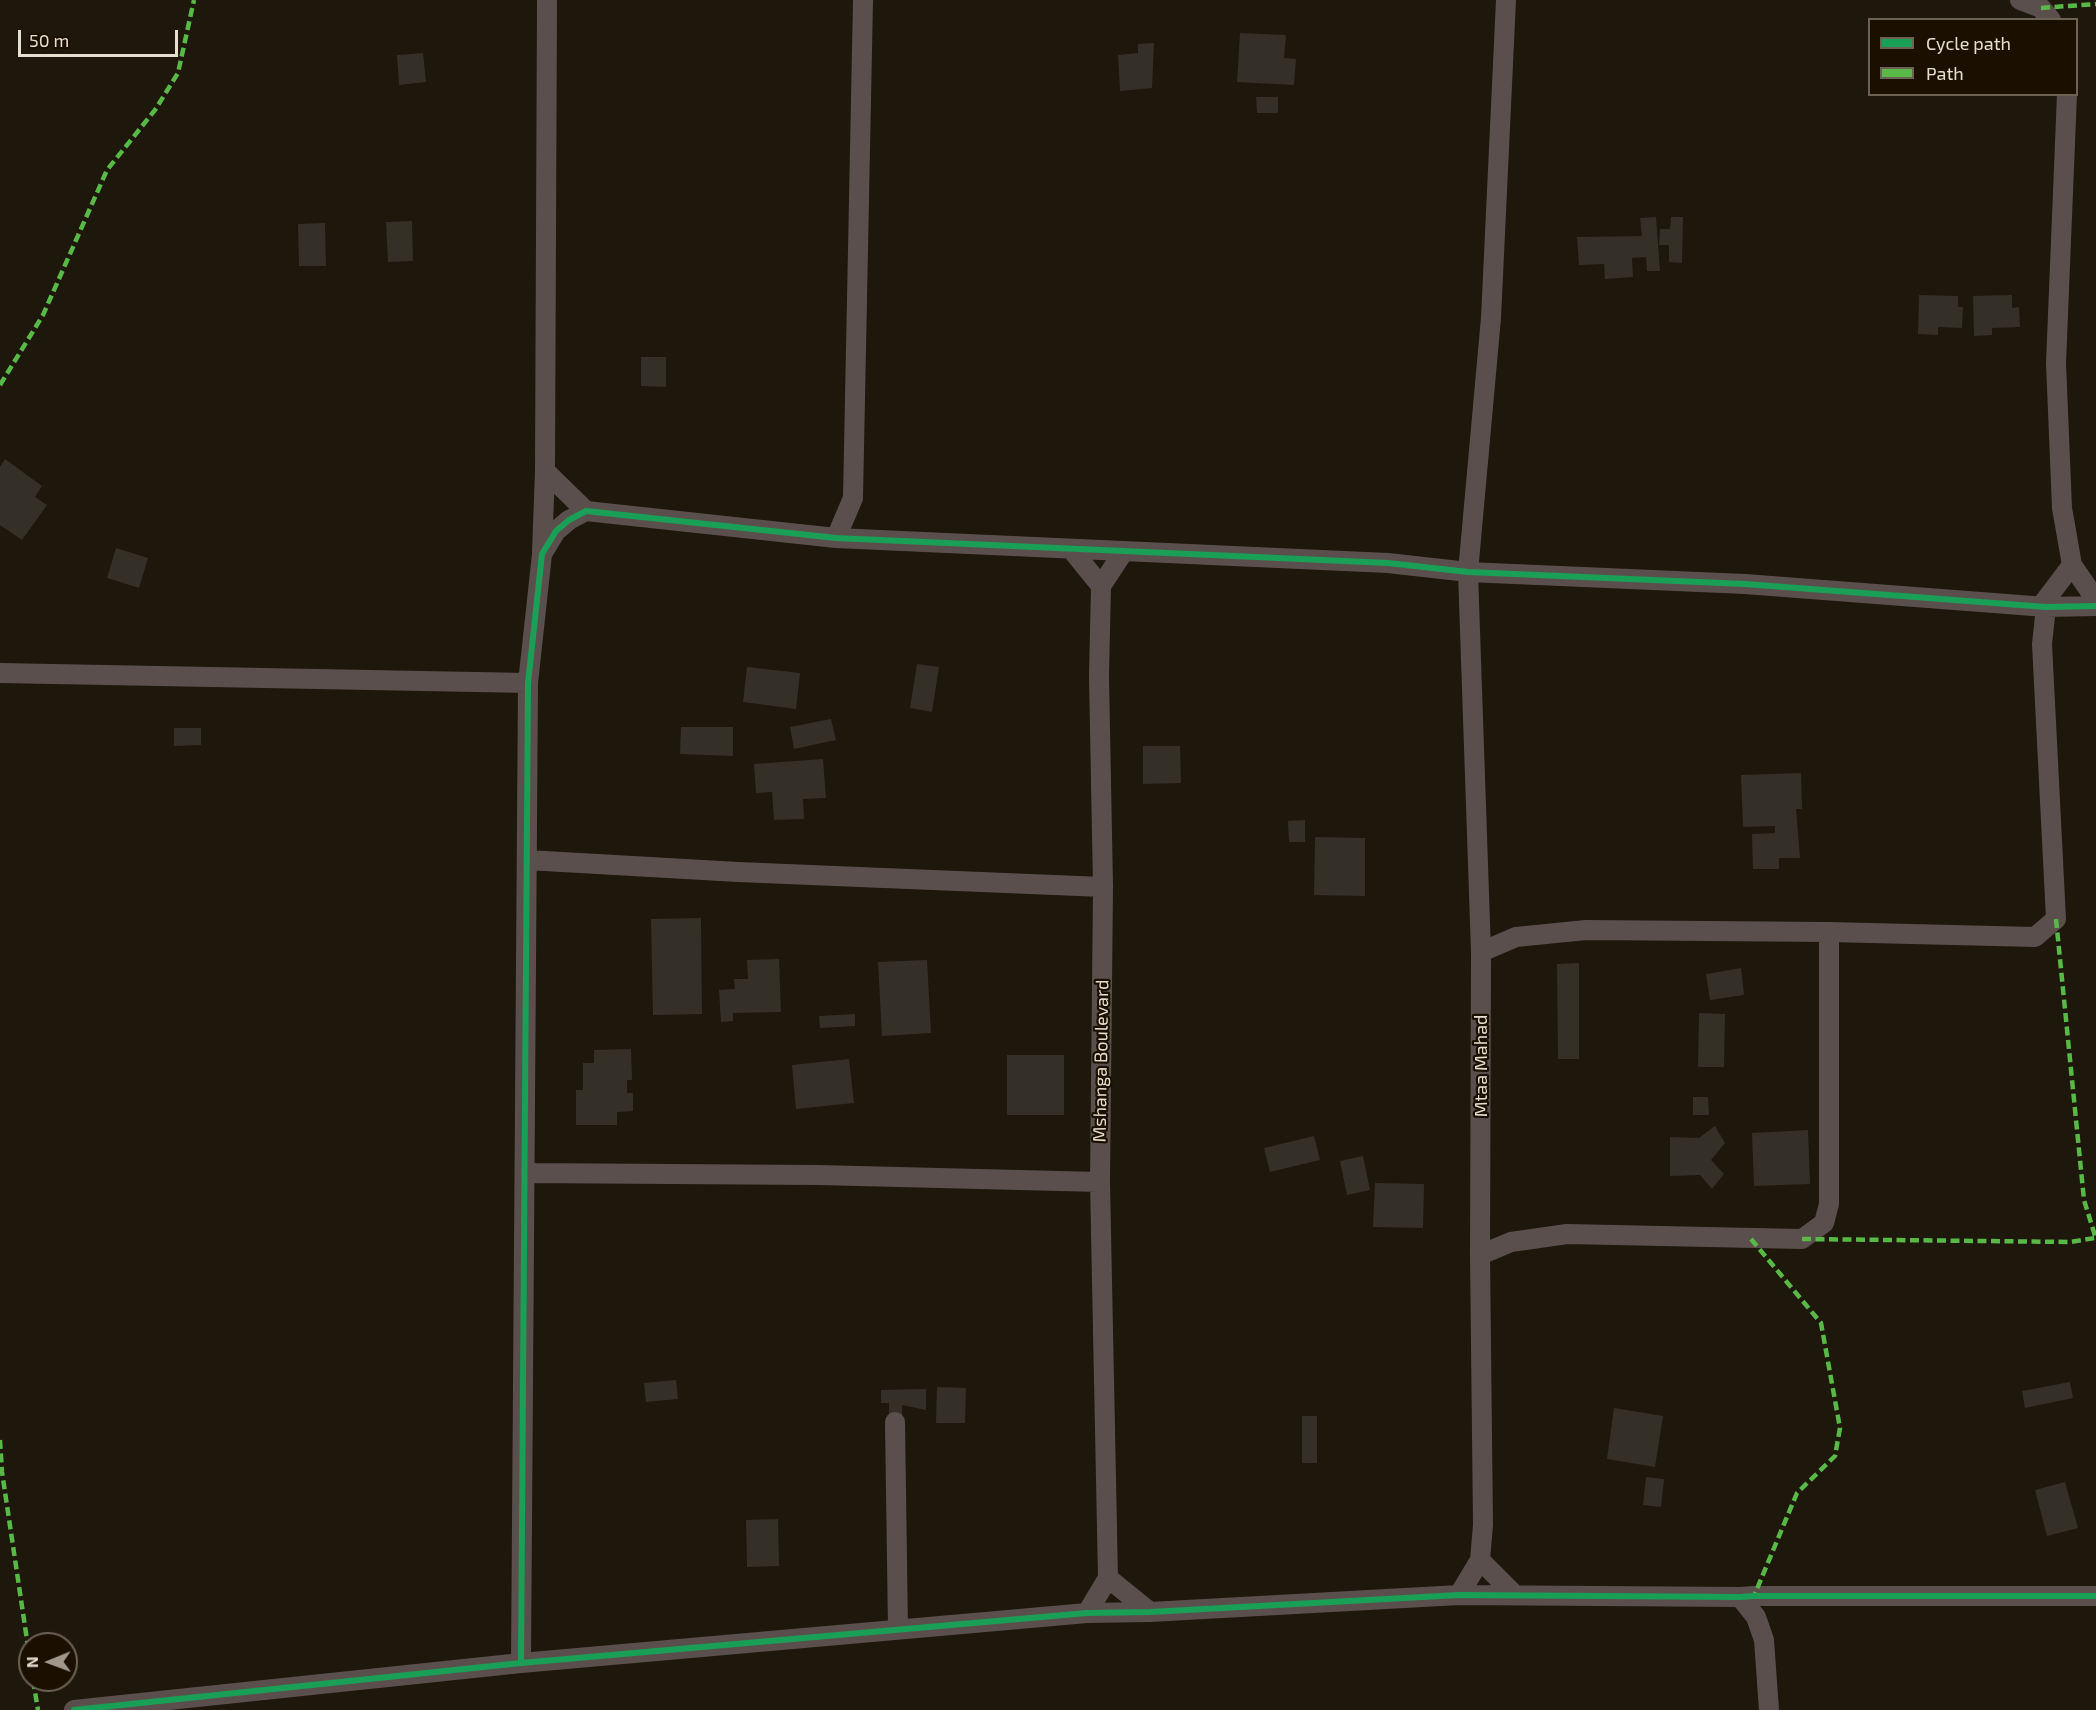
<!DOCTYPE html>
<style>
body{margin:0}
#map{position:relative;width:2096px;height:1710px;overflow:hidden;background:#1d170c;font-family:"Exo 2",sans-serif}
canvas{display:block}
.legend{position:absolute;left:1868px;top:18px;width:210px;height:78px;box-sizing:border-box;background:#1b1000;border:2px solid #6c6254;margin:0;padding:8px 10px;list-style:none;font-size:18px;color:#e6ded1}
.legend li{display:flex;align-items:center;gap:12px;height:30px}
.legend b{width:30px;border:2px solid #6c6254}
.north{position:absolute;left:18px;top:1632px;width:60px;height:60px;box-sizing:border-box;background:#1b1000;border:2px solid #6c6254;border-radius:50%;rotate:269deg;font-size:16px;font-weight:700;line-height:24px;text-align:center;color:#e6ded1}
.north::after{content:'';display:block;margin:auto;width:21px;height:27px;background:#a0988c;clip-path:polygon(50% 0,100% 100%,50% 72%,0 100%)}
.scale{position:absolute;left:18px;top:30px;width:160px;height:27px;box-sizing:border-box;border:3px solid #e6ded1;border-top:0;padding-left:8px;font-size:18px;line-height:21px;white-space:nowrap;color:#e6ded1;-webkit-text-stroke:4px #1b1000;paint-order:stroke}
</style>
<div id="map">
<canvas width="2096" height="1710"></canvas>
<ul class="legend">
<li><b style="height:8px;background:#1a9f57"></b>Cycle path</li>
<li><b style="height:8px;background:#58b947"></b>Path</li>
</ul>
<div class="north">N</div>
<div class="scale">50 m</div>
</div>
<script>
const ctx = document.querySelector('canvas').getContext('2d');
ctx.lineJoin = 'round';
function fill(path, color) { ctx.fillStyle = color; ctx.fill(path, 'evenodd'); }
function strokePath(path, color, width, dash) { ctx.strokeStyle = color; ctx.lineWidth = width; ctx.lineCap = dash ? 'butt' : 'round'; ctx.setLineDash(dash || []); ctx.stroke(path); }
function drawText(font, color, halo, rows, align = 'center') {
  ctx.font = font + ' "Exo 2",sans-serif'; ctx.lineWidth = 4.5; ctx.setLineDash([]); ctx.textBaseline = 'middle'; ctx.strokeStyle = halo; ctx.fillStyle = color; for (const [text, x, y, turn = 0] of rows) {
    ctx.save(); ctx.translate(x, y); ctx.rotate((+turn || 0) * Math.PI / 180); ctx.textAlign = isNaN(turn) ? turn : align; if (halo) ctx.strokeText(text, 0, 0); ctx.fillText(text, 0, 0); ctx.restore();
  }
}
fill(new Path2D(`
 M1240,33L1286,35L1284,58L1296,59L1294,85L1237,82Z
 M1154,43L1152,88L1120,91L1118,55L1138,53V44Z
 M423,53L426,82L399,85L397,55Z
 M1256,97H1278V113H1257Z
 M1656,217L1660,271H1647L1646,257L1632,258L1633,277L1605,279L1604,264L1579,265L1577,237L1642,236L1640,218Z
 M1671,217H1683L1682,263L1669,262V245H1659L1660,229H1670Z
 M412,221L413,261L388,262L386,222Z
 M325,223L326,266H299L298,224Z
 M1919,295L1958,296V307H1963L1962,328L1938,327V335L1918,334Z
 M2012,295V308L2019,307L2020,327L1992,328V335L1974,336L1973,296Z
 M641,357H666V387L641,386Z
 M5,459L42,486L35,497L47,505L22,540L0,525V467Z
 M116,548L148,558L139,588L107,578Z
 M917,664L939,667L932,712L910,708Z
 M747,667L800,673L796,709L743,702Z
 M831,719L836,740L794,749L790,727Z
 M681,727H733V756L680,754Z
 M174,728H201V745L174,746Z
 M1143,746H1180L1181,783L1143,784Z
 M823,759L826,798L803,799L804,819L774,820L772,792L756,793L754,764Z
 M1801,773L1802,809H1796L1800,858H1779V869H1753L1752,834L1775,833V826L1743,827L1741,775Z
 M1305,820V842H1289L1288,821Z
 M1315,837L1365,838V896L1314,895Z
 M701,918L702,1014L653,1015L651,919Z
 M779,959L781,1012L733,1013V1021L721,1022L719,990L735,989L734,979H748L747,960Z
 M927,960L931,1033L882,1036L878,962Z
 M1579,963V1059H1558L1557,964Z
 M1741,968L1744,995L1710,1000L1706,974Z
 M1699,1013L1725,1014L1724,1067H1698Z
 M855,1014V1026L820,1028L819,1016Z
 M631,1049L632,1080H627V1093H633V1111L617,1112V1125H576V1090H583V1063H594V1050Z
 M1007,1055H1064V1115H1007Z
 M849,1059L854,1103L796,1109L792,1065Z
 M1693,1097H1708L1709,1115H1693Z
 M1715,1126L1725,1143L1711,1160L1724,1174L1712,1189L1700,1175L1670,1176V1137L1699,1138Z
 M1808,1130L1810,1184L1754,1186L1752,1133Z
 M1314,1136L1320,1160L1270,1172L1264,1148Z
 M1363,1156L1370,1190L1347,1195L1340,1161Z
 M1375,1183L1424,1184L1423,1228L1373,1227Z
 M676,1380L678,1399L646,1402L644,1383Z
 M2070,1382L2073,1398L2025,1408L2022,1391Z
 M937,1387L966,1388L965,1423H936Z
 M926,1389V1410L902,1405V1415H889V1403H881V1390Z
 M1614,1408L1663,1416L1655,1467L1607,1459Z
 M1302,1416H1317V1463H1302Z
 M1646,1477L1664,1479L1661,1507L1643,1505Z
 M2065,1482L2078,1528L2047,1536L2035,1490Z
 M778,1519L779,1566L747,1567L746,1520Z`), '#353027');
strokePath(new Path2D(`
 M2020,0L2041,8L2051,20
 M2067,94L2056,363L2062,508L2072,565L2096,600
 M545,471L586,511
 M836,538L853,498L863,0
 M1071,549L1101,586
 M542,552L545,471L547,0
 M2041,606L2072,565
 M0,673L528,683
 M527,860L738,872L1103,887
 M1481,952L1516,937L1586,930L1829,932L2035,937L2056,919L2042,644L2046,607
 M525,1173L818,1175L1100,1182
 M1480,1255L1511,1242L1567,1234L1802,1239L1824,1223L1829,1204V932
 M895,1422L898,1629
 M1480,1560L1515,1595
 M1108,1578L1150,1612
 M1459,1595L1480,1560L1483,1525L1480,1255L1481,952L1468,572L1491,318L1506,0
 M1740,1597L1756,1617L1764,1640L1769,1710
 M1087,1613L1108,1578L1100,1182L1103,887L1099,676L1101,586L1124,551
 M521,1663L528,683L542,554L556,531L569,520L586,511L836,538L1388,563L1468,572L1745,584L2046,607L2096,606
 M74,1710L521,1663L1087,1613L1150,1612L1459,1595L1740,1597L1754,1596H2096`), '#5b4f4d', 20);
strokePath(new Path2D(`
 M2041,8L2096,4
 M0,385L43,315L107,170L155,110L178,73L194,0
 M2056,919L2084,1200L2096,1239
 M1751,1239L1821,1323L1840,1428L1835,1456L1797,1493L1754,1596
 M1802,1239L2070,1242L2095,1238
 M0,1440L2,1472L30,1660
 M33,1680L38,1710`), '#58b947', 4.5, [9, 4.5]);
strokePath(new Path2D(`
 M521,1663L528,683L542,554L556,531L569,520L586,511L836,538L1388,563L1468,572L1745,584L2046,607L2096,606
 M74,1710L521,1663L1087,1613L1150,1612L1459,1595L1740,1597L1754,1596H2096`), '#1a9f57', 6);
drawText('18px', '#e6ded1', '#1b1000', [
 ["Mshanga Boulevard",1101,1061,-89],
 ["Mtaa Mahad",1481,1066,-90]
]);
</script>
